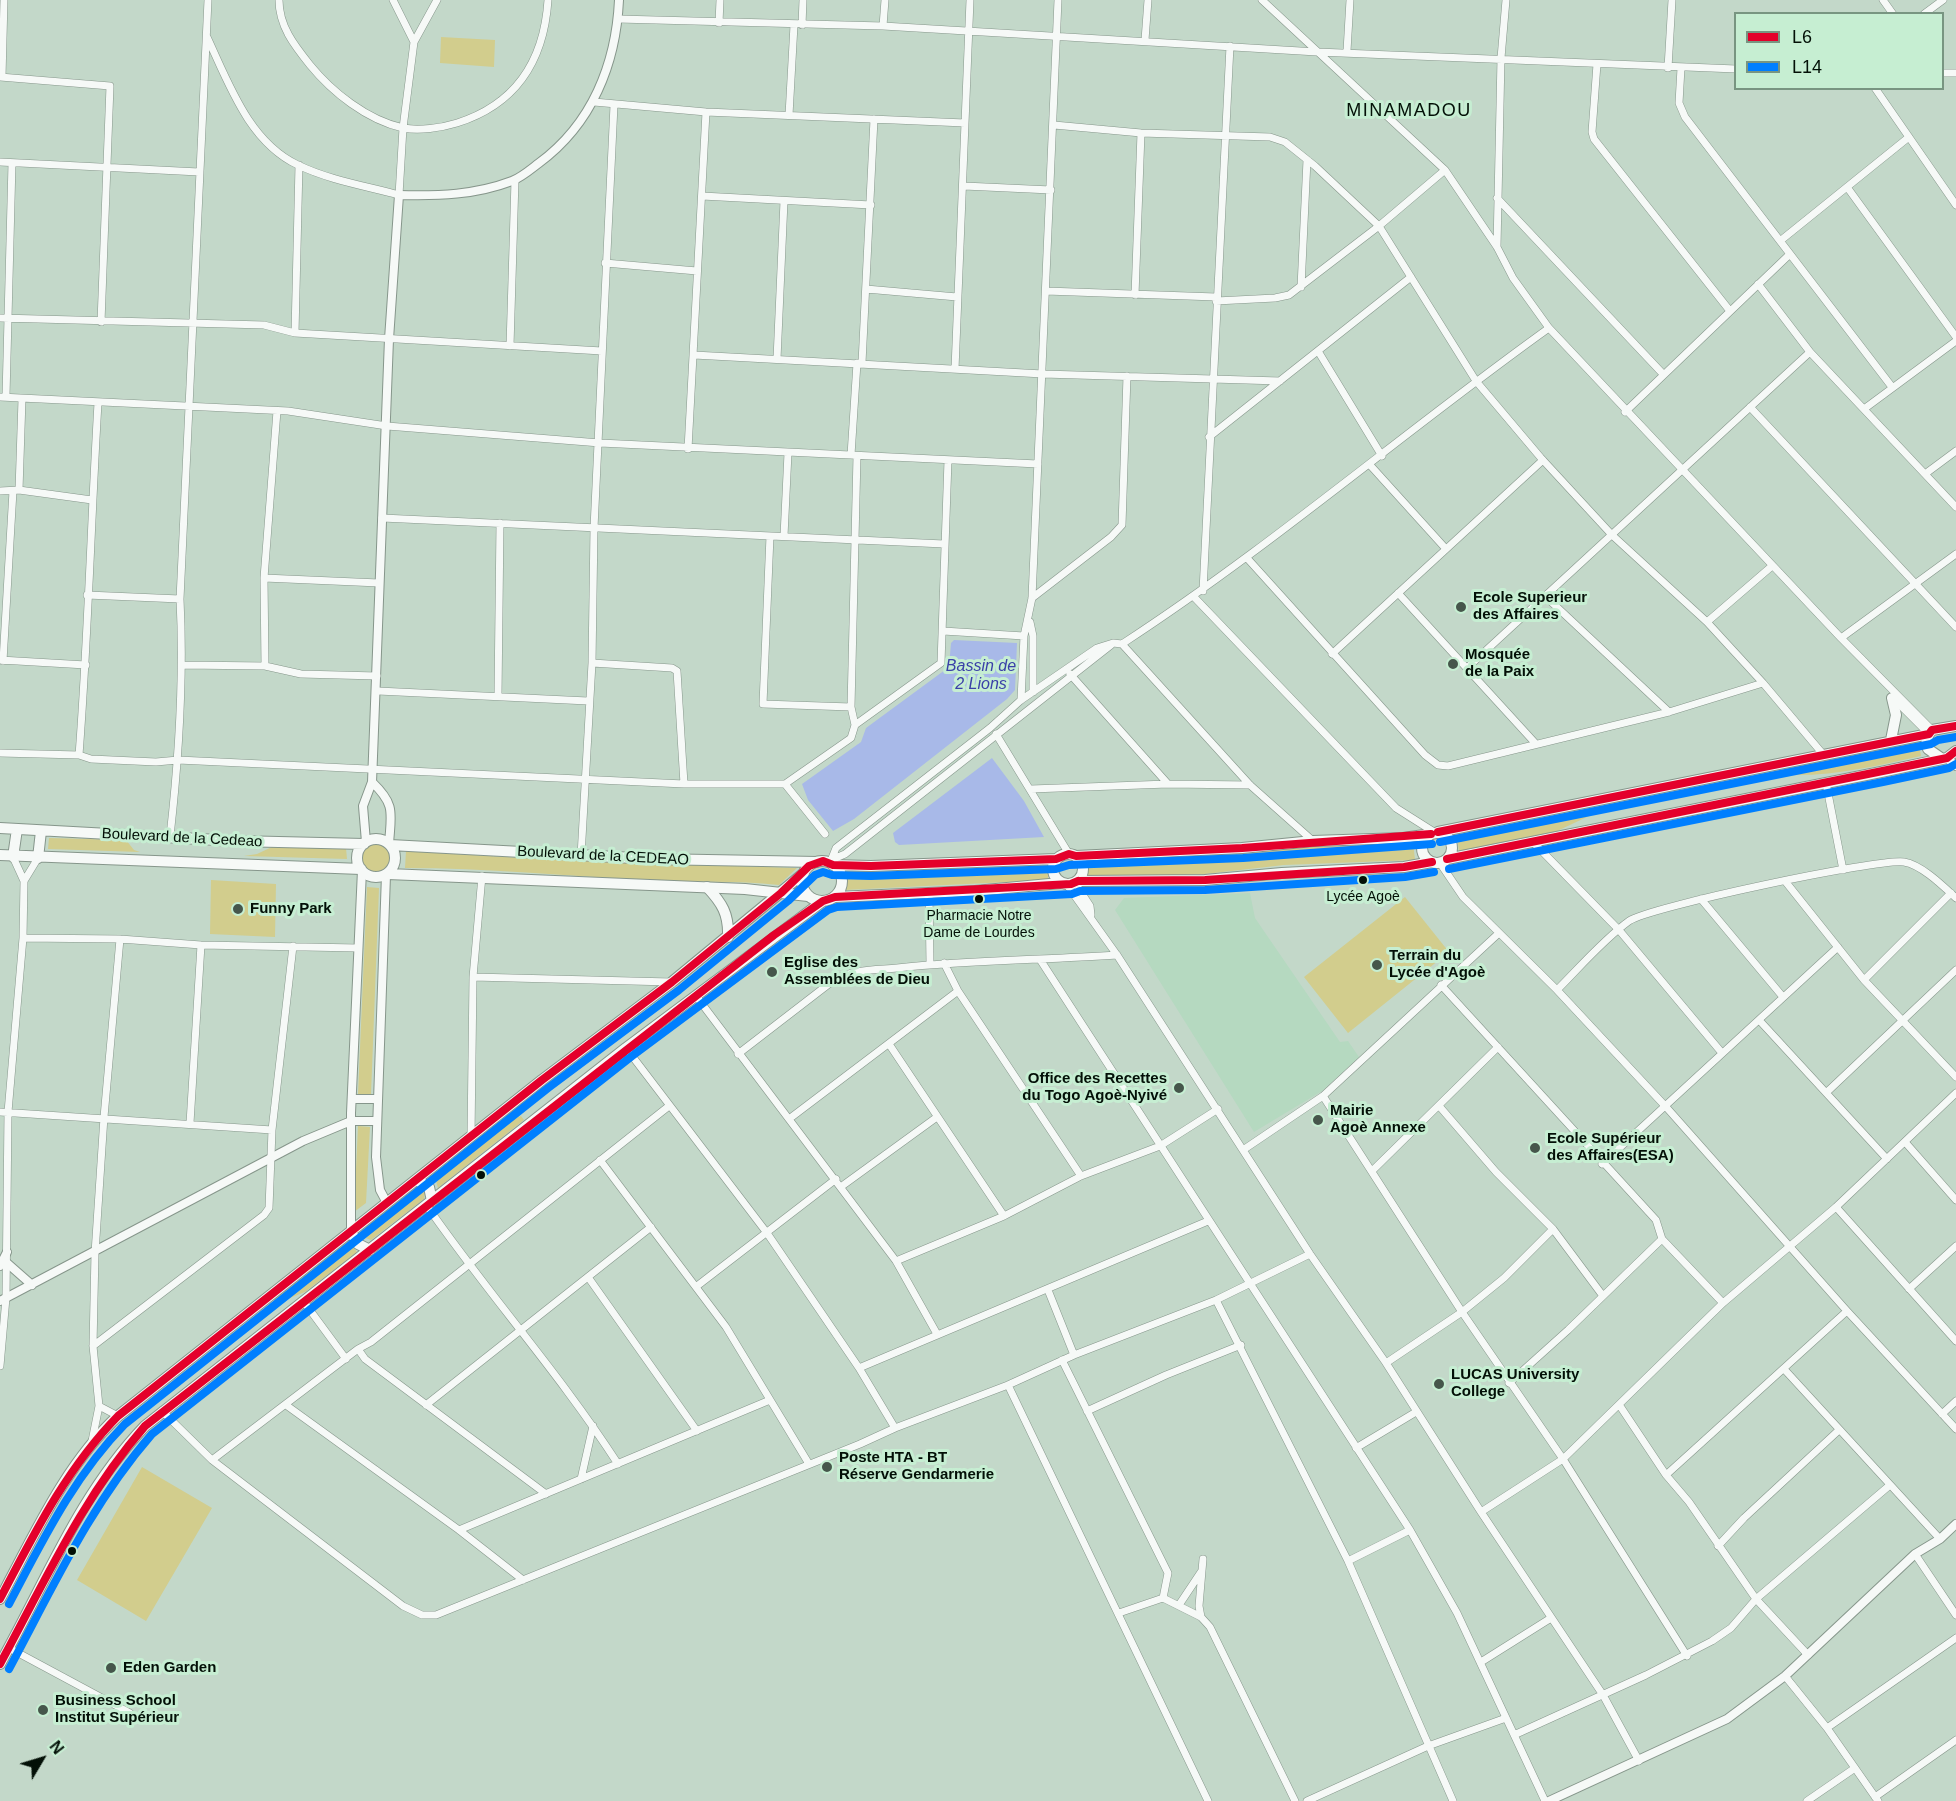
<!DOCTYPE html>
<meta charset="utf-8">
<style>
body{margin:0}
#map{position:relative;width:1956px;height:1801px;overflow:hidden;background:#c3d8c9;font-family:Arial,sans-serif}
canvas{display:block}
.legend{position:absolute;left:1734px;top:12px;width:210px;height:78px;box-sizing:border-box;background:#c6eed2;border:2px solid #789581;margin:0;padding:8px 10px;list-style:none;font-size:18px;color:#031007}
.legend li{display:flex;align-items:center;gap:12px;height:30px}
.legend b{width:30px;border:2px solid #789581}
.north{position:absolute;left:12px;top:1729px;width:60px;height:60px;-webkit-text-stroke:4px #c6eed2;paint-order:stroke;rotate:52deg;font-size:16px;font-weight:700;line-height:24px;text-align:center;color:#031007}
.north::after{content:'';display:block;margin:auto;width:21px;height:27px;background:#031007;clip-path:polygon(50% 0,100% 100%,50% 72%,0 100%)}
</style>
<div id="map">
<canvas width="1956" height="1801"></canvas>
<ul class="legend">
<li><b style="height:8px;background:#e4002b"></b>L6</li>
<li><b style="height:8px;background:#007fff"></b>L14</li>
</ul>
<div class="north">N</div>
</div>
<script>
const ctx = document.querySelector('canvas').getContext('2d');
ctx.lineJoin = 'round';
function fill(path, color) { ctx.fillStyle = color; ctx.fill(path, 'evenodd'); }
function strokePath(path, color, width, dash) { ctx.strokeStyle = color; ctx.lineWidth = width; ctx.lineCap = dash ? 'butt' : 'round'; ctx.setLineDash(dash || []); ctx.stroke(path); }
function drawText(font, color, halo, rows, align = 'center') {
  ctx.font = font + ' Arial,sans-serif'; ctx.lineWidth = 6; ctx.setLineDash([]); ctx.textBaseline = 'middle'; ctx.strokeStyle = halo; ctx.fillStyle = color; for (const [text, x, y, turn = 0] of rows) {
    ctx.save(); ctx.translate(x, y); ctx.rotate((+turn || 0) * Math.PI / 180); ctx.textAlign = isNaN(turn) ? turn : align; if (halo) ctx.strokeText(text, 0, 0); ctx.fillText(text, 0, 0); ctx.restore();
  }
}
fill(new Path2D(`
 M1250,893L1255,918L1340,1042L1348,1041L1359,1057L1322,1091L1254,1132L1115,910L1124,898Z`), '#b5d9c0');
fill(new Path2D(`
 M441,37L495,40L494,67L440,63Z
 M1918,739L1921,756C1877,766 1835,776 1790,775L1787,766Z
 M1589,809V816L1553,833L1459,852L1457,835Z
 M49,838L126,840L134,850L140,852L48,849Z
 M1413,842L1415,860L1284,865L1205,874L1086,878V862C1161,860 1236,852 1311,847C1345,845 1379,847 1413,842Z
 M361 858a15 15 0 1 1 30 0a15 15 0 1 1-30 0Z
 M274,846L346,848L347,859L244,856L257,854Z
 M406,851L556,860L797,868L779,885C735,880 691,883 647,880C566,876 486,868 405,868Z
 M1048,863V880L845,890L847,871Z
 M211,880L276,884L275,937L210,934Z
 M367,887L379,888L371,1094H358Z
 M1405,897L1449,952L1348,1033L1304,977Z
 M521,1116L524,1120L438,1188L436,1181L430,1177L490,1129Z
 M358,1126L370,1127L366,1203L354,1212Z
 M419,1187L425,1193L424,1199L371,1240L363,1237V1229L413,1188Z
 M348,1240L357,1252L305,1292L277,1303L273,1299Z
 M142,1467L212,1508L146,1621L77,1580Z`), '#d2cd8d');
fill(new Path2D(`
 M954,640L1017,643L1015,690L1007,699L854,819L833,831L808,800L802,784L861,742L866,728L949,667L951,643Z
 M992,758L1024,801L1044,837L899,845L895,842L893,833Z`), '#a8b9e8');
const minor = new Path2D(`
 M279,0C279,26 294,45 310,65C332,92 367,120 403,128C419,131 441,128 457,123C517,104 544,60 548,0
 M393,0L414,42
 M1262,0L1445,170L1497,247L1513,278L1549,328L1841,638L1932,730
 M1883,0L1893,14
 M1924,14L1943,0
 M618,19L883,26L1317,52L1736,69
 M719,23L720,0
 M802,25L803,0
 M883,26L885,0
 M207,37C229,84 249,142 298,165C329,180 366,186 399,195L403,128L414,42L437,0
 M1145,40L1148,0
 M1347,51L1350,0
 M1597,64L1592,132L1594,139L1730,311
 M1668,68L1672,0
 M1681,68L1679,103L1685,117L1892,387
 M1942,73H1956
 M0,77L110,86L101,322
 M2,77L4,0
 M1875,88L1956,205
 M594,102L706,112L965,123
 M789,115L794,25
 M1054,125L1141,133L1270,137L1285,142L1315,166L1379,226L1476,381L1541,458L1612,535L1707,622L1763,683L1822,753
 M0,162L199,172
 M964,186L1051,190
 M1847,187L1956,337
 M702,196L871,205
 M1497,198L1663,374
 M1780,241L1909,137
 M1497,247L1501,58L1506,0
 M605,263L697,271
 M1758,284L1810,352L1956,507
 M1301,287L1307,160
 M866,289L957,297
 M1046,291L1216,297
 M1135,295L1141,133
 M1216,301L1275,298L1289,295L1379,226L1445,170
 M0,318L264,325L295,333L602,351
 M295,333L299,165
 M510,346L515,180
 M1318,351L1382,456
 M694,355L1043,374L1280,381
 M777,359L784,201
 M862,363L874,119
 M955,369L970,0
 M6,396L12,163
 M0,397L288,411L387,426L600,443L1038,464
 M1750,407L1956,627
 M1864,409L1956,341
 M1625,412L1790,254
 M1209,437L1411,277
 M688,449L706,112
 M851,455L857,363
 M1370,465L1446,549
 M1925,474L1956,451
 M19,490L22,399
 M0,491L19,490L92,500
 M382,518L944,544
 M770,536L763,704L851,707
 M784,536L788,453
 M1247,558L1425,755L1438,765L1448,766L1669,712L1763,683
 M264,578L379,583
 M1203,591L1230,46
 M1398,593L1536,744
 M87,595L180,599
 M1545,596L1669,712
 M1194,597L1396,808L1434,832
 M1032,598L1111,537L1122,525L1127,376
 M1030,622L1033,636V692
 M1707,622L1772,566
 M943,631L1024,636
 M1841,638L1956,554
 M1122,644L1250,785L1313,841
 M1332,654L1543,460
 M0,660L86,665
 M3,661L13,491
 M592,663L672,668L677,671L684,784
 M184,665L265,666L301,674L377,676
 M265,666L264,578L277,411
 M1467,668L1810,352
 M1070,674L1168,784
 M378,691L588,701
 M498,696L500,523
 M1894,699L1929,734
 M1021,700L1024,636L1032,598L1058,0
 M855,725L851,707L857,456
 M996,734L1069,854
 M0,753L79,755L91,759L156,762L178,760L684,784H785L851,738L855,725L941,663L948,460
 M79,755C88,638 91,521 98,403
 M1826,783L1843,870
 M785,784L825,834
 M1031,789L1168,784L1250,785
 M170,836C179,757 184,679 180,599L208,0
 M1533,842L1619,930L1722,1053
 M581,856L592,663L594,528L614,105
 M831,860L845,854L1111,645
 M830,863L836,848L990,728L1021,700L1097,648L1113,643L1122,644C1271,547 1405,431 1549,328
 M1440,863L1463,897L1557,990L1667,1108L1847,1311L1956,1429
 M24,881L38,858
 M1785,881L1864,980L1956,1077
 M1075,883L1090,906L1091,915
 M1067,885L1117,955L1310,1254L1386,1363L1481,1512L1603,1695L1639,1761
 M929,893L930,964
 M1701,899L1783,997
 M23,938L120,939L201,945L358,948
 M1041,961L1410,1530L1457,1613L1545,1801
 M944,963L958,991L1081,1176
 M473,977L671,982
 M1864,980L1951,893
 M1441,985L1656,1220L1662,1239L1723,1303
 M1557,990C1579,968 1604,939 1629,921C1648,907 1880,858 1904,862C1922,865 1943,886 1956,898
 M696,996L896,1261L937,1334
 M1759,1020L1887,1159
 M889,1044L1004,1216
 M626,1048L767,1233L859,1368L895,1428
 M738,1054L834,980C853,969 876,970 897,968C970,960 1044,960 1117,955
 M1827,1092L1956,970
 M1323,1096L1462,1312L1563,1459L1687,1656
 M1440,1107L1496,1172L1553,1229L1603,1296
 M0,1112L272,1130
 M789,1119L958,991
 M190,1123L201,945
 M471,1137L473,977L482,876
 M1905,1142L1956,1200
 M1243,1150L1323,1096L1499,933
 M600,1160L726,1327L809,1464
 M1602,1164L1838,947
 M1373,1170L1498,1047
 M842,1186L937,1117
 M427,1206C488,1294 560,1374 618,1464
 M1836,1207L1956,1341
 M896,1261L1004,1216L1081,1176L1160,1146L1218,1109
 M588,1277L697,1431
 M697,1286L836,1179
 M1909,1289L1956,1246
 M1048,1290L1074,1355
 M1216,1300L1348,1561L1453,1801
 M304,1302L346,1359
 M93,1346L264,1215L269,1208L272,1130L293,946
 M358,1349L365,1359L546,1494
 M1062,1360L1168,1573L1163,1598L1119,1613
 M1386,1363L1462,1312L1504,1278L1553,1229
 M0,1366L6,1298L8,1112L23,938L24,881L13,857
 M859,1368L1208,1221
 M1784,1369L1940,1539
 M1509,1383L1568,1330L1662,1239
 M1008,1385L1208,1801
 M286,1405L459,1530L523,1580
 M426,1405L651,1227
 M99,1406L118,1416
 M1620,1406L1666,1475L1689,1502L1756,1599L1808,1655
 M162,1411L212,1460L403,1606L422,1615H436L860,1444L895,1428L1008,1385L1074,1355L1216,1300L1310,1254
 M1087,1411L1166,1375L1241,1345
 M1942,1414L1956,1401
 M92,1441L99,1406L93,1346L95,1253L104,1117L120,939
 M1356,1448L1416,1412
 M212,1460L358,1349L371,1342L669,1106
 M1666,1475L1847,1311
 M581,1479L593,1426
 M1481,1512L1563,1459L1723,1303L1836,1207L1956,1093
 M459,1530L770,1400
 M1718,1546L1744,1518L1839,1430
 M1915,1554L1956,1615
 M1348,1561L1410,1530
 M1163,1598L1201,1617L1210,1627L1295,1801
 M1179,1605L1201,1572
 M1201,1617L1199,1606L1203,1559
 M9,1648L130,1713
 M1481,1662L1551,1618
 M1785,1676L1827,1728L1878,1801
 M1827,1728L1956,1638
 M1514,1735L1646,1675L1712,1641L1731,1628L1756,1599L1890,1485
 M1875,1797L1956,1740
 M1307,1801L1428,1746L1506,1718
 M1807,1801L1855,1768`);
const tertiary = new Path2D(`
 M1947,758L1956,766
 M372,782C396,805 391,813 389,844
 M366,842L363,806L372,782L389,339L399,195C439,196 475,195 512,181C522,177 531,169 539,163C592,124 616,64 619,0
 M386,875L376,1157L380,1190L387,1203
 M352,1099H378
 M351,1232V1113L362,870
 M7,1263L32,1285
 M0,1266L7,1252
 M0,1301L303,1141L351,1121H377
 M1549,1801L1727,1719L1785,1676L1915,1554L1940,1539L1956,1524`);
const secondary = new Path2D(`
 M0,828L236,841L364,844
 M357 858a19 19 0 1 1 38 0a19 19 0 1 1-38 0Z
 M390,845L653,859L817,862
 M0,855L361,869
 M13,857L17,829
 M38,858L41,831
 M388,874L745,889L808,896`);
const primary = new Path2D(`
 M1891,740L1896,715L1892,698
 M1941,758L1928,749C1925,741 1927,736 1932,730L1956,726
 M1438,832L1929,734
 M1422 848a15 15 0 1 1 30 0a15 15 0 1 1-30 0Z
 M1053 869a15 15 0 1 1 30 0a15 15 0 1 1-30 0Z
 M1076,856L1242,848L1313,841L1403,838L1431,834
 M1447,859L1881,772L1947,758L1956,751
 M802 881a20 20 0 1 1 40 0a20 20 0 1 1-40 0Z
 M833,865L871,866L1056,859
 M1078,881L1205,880L1282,873L1404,867L1432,862
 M707,887C722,903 729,914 728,937
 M835,897L975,891L1060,883
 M416,1180L429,1187L432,1201
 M351,1232L358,1244L370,1250
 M0,1599C34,1536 65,1465 118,1416L542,1080L672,982L804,873
 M0,1664C46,1582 79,1495 145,1426L626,1048L823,901`);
strokePath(minor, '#86968b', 8);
strokePath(tertiary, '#86968b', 10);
strokePath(secondary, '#86968b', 12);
strokePath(primary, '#86968b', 12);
strokePath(minor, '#f6f9f7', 7);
strokePath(tertiary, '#f6f9f7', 8);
strokePath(secondary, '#f6f9f7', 10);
strokePath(primary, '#f6f9f7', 10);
strokePath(new Path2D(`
 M1438,832L1929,734L1932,730L1956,726
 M1447,859L1947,758L1956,751
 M1078,881L1205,880L1404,867L1432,862
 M0,1599C34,1534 66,1469 118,1416L542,1080L672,982L781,893L809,866L823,861L833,865L871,866L1056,859L1069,854L1076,856L1242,848L1431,834
 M0,1664C45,1581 83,1497 145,1426L774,935L823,901L835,897L1071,884L1078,881`), '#e4002b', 8);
strokePath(new Path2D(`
 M1440,842L1931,744L1938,740L1956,737
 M1449,869L1883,782L1949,768L1956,764
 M9,1604C43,1540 74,1476 125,1424L548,1088L679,990L788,901L815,875L823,872L832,875L871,876L1056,869L1069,865L1243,858L1432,844
 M9,1669C53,1587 91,1504 152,1434L632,1056L828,910L837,907L1072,894L1080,891L1205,890L1405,877L1434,872`), '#007fff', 8);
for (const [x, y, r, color] of [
 [1461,607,6,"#46564b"],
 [1453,664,6,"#46564b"],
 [1363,880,5,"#031007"],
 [979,899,5,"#031007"],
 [238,909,6,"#46564b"],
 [1377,965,6,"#46564b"],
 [772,972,6,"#46564b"],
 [1179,1088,6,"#46564b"],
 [1318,1120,6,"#46564b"],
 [1535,1148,6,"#46564b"],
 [481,1175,5,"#031007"],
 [1439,1384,6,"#46564b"],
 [827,1467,6,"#46564b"],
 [72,1551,5,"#031007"],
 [111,1668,6,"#46564b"],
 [43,1710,6,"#46564b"]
]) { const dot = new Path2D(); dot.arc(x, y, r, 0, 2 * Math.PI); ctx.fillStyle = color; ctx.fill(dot); strokePath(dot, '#c6eed2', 2); }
drawText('14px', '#031007', '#c6eed2', [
 ["Lycée Agoè",1363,897],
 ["Pharmacie Notre",979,916],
 ["Dame de Lourdes",979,933]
]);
drawText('bold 15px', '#031007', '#c6eed2', [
 ["Ecole Superieur",1473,598],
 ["des Affaires",1473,615],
 ["Mosquée",1465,655],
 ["de la Paix",1465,672],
 ["Funny Park",250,909],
 ["Terrain du",1389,956],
 ["Lycée d'Agoè",1389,973],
 ["Eglise des",784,963],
 ["Assemblées de Dieu",784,980],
 ["Office des Recettes",1167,1079,"right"],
 ["du Togo Agoè-Nyivé",1167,1096,"right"],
 ["Mairie",1330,1111],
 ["Agoè Annexe",1330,1128],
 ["Ecole Supérieur",1547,1139],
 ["des Affaires(ESA)",1547,1156],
 ["LUCAS University",1451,1375],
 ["College",1451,1392],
 ["Poste HTA - BT",839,1458],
 ["Réserve Gendarmerie",839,1475],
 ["Eden Garden",123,1668],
 ["Business School",55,1701],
 ["Institut Supérieur",55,1718]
], 'left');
drawText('15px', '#031007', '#c6eed2', [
 ["Boulevard de la Cedeao",182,838,3],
 ["Boulevard de la CEDEAO",603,856,3]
]);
drawText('italic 16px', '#3a40a8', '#c6eed2', [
 ["Bassin de",981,667],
 ["2 Lions",981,685]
]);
ctx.letterSpacing = '1.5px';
drawText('18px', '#031007', '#c6eed2', [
 ["MINAMADOU",1409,111]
]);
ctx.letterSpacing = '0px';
</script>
